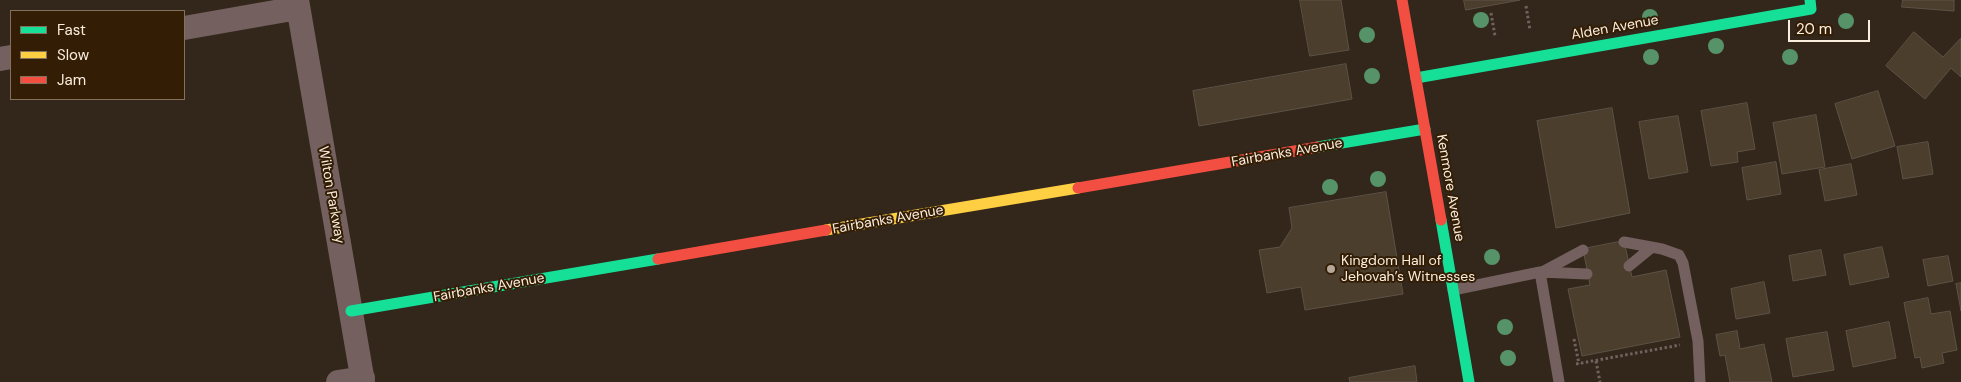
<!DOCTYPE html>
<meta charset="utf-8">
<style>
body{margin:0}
#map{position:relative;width:1961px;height:382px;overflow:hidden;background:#32271a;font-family:"DM Sans",sans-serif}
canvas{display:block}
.legend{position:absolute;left:10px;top:10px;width:175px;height:90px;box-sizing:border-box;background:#331e05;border:1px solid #83715c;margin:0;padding:6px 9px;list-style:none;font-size:15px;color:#fbedde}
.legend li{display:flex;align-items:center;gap:10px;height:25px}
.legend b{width:25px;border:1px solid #83715c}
.scale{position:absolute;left:1788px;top:20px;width:82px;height:22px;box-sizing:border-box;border:2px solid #fbedde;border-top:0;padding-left:6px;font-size:15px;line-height:18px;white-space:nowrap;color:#fbedde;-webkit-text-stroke:4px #331e05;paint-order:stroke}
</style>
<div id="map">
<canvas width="1961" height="382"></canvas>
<ul class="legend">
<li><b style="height:6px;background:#16e098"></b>Fast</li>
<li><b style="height:6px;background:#ffcf43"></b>Slow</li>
<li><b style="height:6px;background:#f24e42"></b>Jam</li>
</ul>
<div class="scale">20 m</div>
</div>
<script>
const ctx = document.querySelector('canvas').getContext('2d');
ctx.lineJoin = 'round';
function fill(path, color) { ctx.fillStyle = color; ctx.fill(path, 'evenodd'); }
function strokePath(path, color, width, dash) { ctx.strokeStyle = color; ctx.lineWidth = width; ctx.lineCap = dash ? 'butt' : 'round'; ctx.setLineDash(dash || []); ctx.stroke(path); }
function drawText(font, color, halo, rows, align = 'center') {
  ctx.font = font + ' "DM Sans",sans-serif'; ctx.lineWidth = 4; ctx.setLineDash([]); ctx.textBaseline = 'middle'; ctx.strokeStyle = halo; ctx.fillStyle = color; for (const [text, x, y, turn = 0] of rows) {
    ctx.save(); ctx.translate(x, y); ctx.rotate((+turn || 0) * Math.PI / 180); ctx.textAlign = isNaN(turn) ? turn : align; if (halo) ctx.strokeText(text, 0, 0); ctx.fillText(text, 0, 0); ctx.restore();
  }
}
const building = new Path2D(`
 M1300,0H1341L1349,50L1310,56Z
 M1464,0H1520L1466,10Z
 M1903,0H1954V11L1902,7Z
 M1914,32L1943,57L1961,38V77L1951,68L1925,99L1886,66Z
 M1346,64L1352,99L1199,126L1193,91Z
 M1878,91L1895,146L1852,159L1835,104Z
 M1747,103L1755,149L1737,152L1738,162L1711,166L1701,111Z
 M1612,108L1630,213L1556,228L1537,121Z
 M1816,115L1825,167L1782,174L1773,123Z
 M1678,116L1688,172L1649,179L1639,122Z
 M1928,142L1933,174L1903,179L1897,147Z
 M1776,162L1781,194L1747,200L1742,168Z
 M1851,164L1857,195L1825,201L1819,170Z
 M1386,192L1403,294L1305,310L1301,287L1267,293L1259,250L1280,247L1292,228L1289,208Z
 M1624,241L1632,277L1666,270L1680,337L1582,356L1568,289L1590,285L1583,249Z
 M1882,247L1889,277L1850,285L1844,255Z
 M1821,250L1826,275L1793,281L1789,256Z
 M1948,256L1953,281L1928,286L1923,260Z
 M1764,282L1770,313L1736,319L1731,289Z
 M1961,283V311L1956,284Z
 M1928,298L1931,314L1950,311L1957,350L1942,353L1944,363L1922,368L1920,357L1915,358L1904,303Z
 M1889,322L1896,358L1853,367L1846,331Z
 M1737,331L1740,349L1764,344L1772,382H1730L1725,355L1720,356L1716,335Z
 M1827,332L1834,370L1793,377L1786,339Z
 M1415,366L1417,382H1350L1349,378Z`);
fill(building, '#4b3e2d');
strokePath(building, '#5c5247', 1);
strokePath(new Path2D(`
 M1526,6L1530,30
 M1491,13L1495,36
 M1574,339L1579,364
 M1596,361L1600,382
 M1576,364L1680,345`), '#70625f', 3, [2.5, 2.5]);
strokePath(new Path2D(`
 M1624,242L1662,249L1679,255L1683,263L1698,341L1700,382
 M1629,266L1651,248
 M1540,272L1559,382
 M1542,272L1583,250
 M1453,290L1540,272L1587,274`), '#73605f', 11);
strokePath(new Path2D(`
 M297,0L363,382
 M184,28L298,8
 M0,59L11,57
 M338,382L363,378`), '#73605f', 24);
strokePath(new Path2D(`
 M1416,78L1811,9L1810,0
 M1318,147L1425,129
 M1441,220L1469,382
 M351,311L658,259`), '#16e098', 11);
strokePath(new Path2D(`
 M826,230L1078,188`), '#ffcf43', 11);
strokePath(new Path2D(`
 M1402,0L1441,220
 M1078,188L1318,147
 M658,259L826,230`), '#f24e42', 11);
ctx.fillStyle = '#569369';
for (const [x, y] of [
 [1650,17],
 [1481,20],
 [1846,21],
 [1367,35],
 [1716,46],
 [1651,57],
 [1790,57],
 [1372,76],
 [1378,179],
 [1330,187],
 [1492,257],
 [1505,327],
 [1508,358]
]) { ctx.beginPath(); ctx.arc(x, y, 8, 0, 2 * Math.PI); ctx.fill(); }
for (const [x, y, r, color] of [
 [1331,269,5,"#b5a899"]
]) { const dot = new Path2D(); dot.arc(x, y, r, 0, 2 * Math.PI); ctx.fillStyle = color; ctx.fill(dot); strokePath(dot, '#331e05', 2); }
drawText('14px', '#fbedde', '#331e05', [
 ["Alden Avenue",1615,28,-10],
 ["Fairbanks Avenue",1287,153,-10],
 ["Kenmore Avenue",1450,188,80],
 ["Wilton Parkway",331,195,80],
 ["Fairbanks Avenue",888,220,-10],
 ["Fairbanks Avenue",489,288,-10]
]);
drawText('14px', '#fbedde', '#331e05', [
 ["Kingdom Hall of",1341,261],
 ["Jehovah’s Witnesses",1341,277]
], 'left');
</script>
